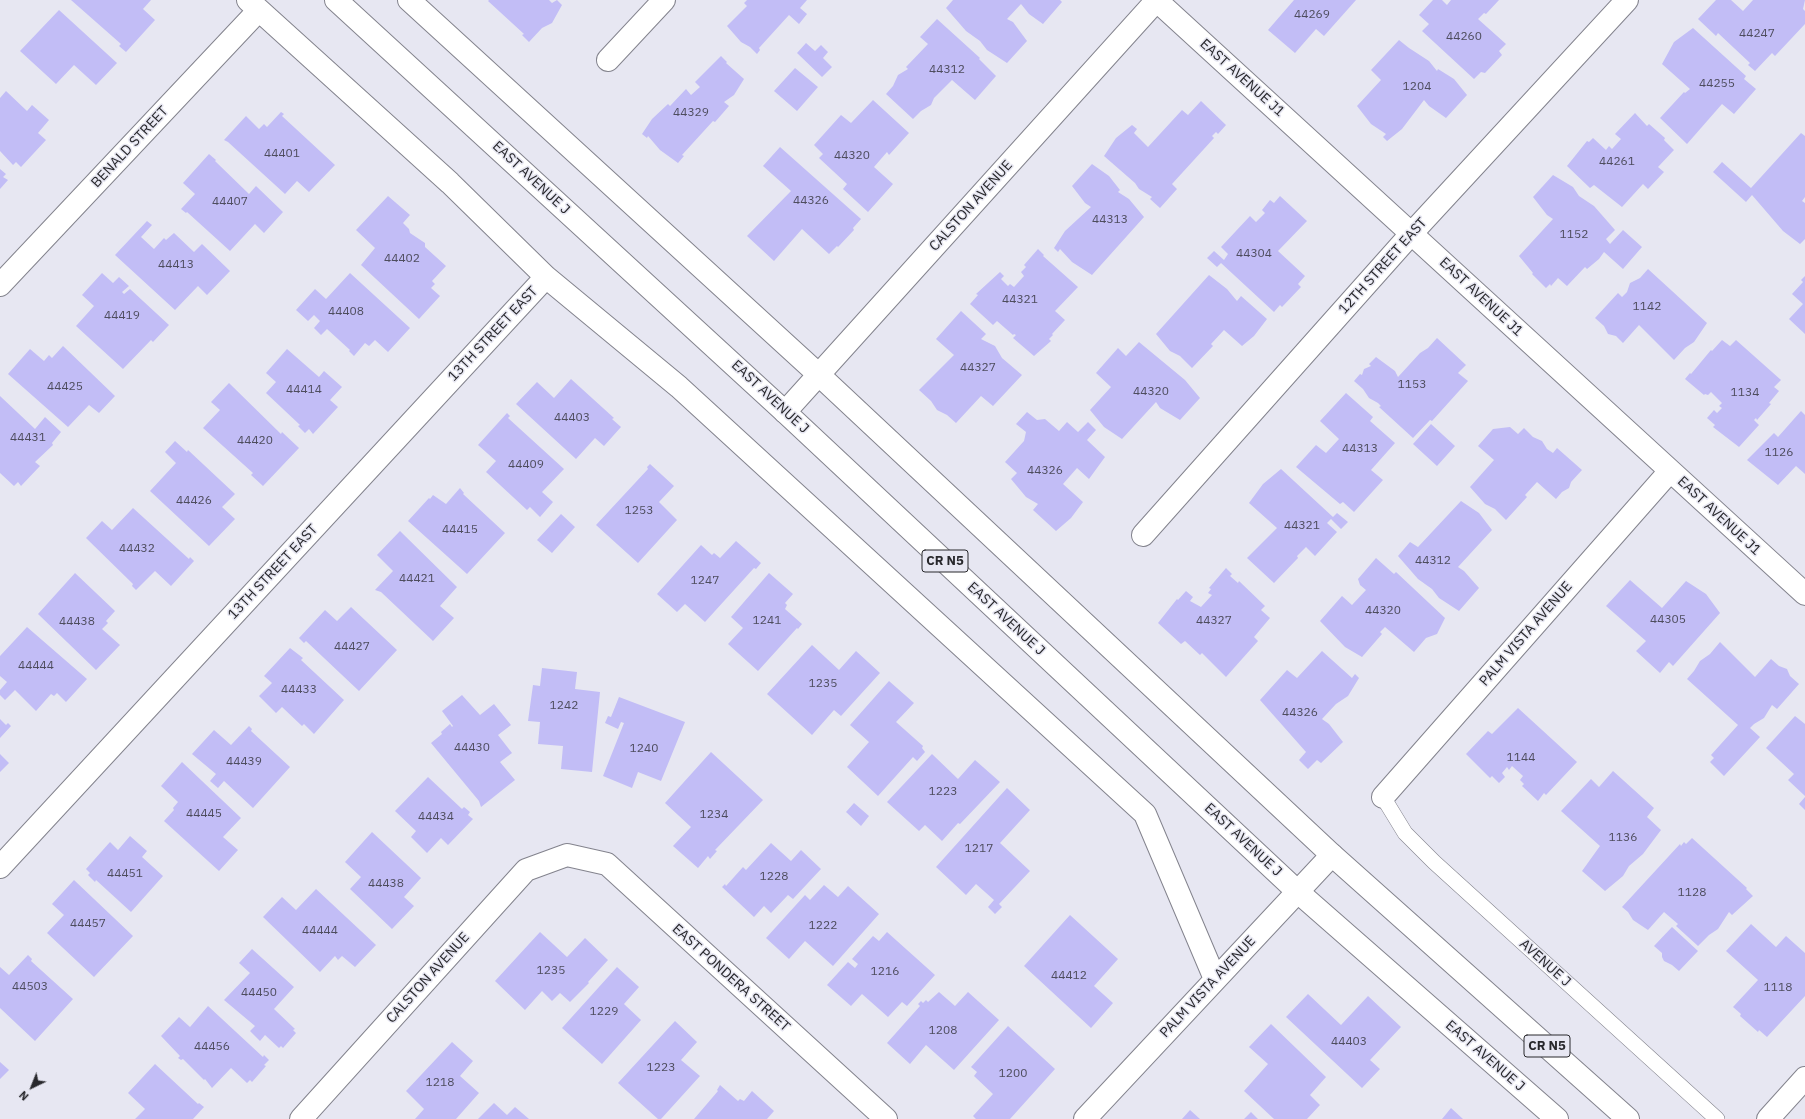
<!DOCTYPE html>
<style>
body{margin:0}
#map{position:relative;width:1805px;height:1119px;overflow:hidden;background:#e7e7f2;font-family:"IBM Plex Sans",sans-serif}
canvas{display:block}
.north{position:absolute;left:12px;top:1067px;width:40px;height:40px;-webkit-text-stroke:3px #e7e7f2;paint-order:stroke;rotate:223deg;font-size:11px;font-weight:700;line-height:16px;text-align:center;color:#28282c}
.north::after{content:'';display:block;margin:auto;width:14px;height:18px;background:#28282c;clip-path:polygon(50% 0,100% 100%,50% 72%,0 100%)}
</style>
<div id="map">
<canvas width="1805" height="1119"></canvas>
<div class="north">N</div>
</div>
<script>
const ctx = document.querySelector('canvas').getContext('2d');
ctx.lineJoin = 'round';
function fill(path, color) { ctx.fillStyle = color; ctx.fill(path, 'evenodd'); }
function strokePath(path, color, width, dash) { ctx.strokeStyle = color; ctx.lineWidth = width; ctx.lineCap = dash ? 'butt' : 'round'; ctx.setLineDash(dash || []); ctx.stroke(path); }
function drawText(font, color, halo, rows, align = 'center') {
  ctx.font = font + ' "IBM Plex Sans",sans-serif'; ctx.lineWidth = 3; ctx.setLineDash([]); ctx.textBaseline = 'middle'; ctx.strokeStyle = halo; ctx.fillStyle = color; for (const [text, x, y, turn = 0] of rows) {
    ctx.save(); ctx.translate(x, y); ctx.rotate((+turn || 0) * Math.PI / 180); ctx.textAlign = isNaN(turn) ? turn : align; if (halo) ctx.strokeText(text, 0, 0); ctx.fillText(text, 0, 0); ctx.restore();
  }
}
fill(new Path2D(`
 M71,0H151L143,9L155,20L126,52L119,46L121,44Z
 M489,0H549L552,3L557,0L562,5L552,23L542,28L529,42L522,35L524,34L488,1Z
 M747,0H807L800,8L807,14L799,24L789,15L759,48L760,50L757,54L750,47L741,42L727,26L747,6L744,3Z
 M953,0H1060L1062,2L1043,24L1029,14L1021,4L1007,19L1013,22L1027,41L1007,63L987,50L980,41L966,31L946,8Z
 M1294,0H1356L1324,36L1316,29L1295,53L1268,30Z
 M1433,0H1442L1447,5L1451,0H1499L1486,14L1484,13L1478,19L1506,44L1499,51L1502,55L1485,73L1481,72L1474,79L1422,31L1429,24L1419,15Z
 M1716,0H1731L1743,11L1753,0H1805L1803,9L1805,11V24L1775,56L1772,53L1755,71L1748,65L1750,63L1718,33L1716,36L1698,19Z
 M59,10L117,63L96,85L74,65L56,84L20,51Z
 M937,19L980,58L979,59L996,76L975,100L952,80L934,98L931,105L921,111L913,119L886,94L893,86L898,75L908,69L906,67L928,44L920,37Z
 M1693,28L1746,76L1744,79L1756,89L1734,114L1722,104L1687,144L1660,118L1684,92L1685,93L1690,89L1662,64L1674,42Z
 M1399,40L1409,48L1429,61L1437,71L1438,69L1454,79L1467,95L1446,118L1429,106L1424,100L1402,129L1387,141L1383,137L1386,134L1371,124L1357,106L1381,80L1371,70Z
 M806,43L815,51L821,45L828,52L823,58L832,67L822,77L797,53Z
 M721,56L727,62L726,63L744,79L734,95L724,102L729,106L715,122L713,121L682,155L684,156L678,163L660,150L648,136L647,138L642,134L652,119L668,104L670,106L686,89L691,95L700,87L695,82Z
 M795,68L818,87L797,111L774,91Z
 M6,91L27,111L32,105L49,120L38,133L46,140L21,167L16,162L13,165L0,151V98Z
 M873,100L909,133L889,155L887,152L874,167L893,184L868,212L843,189L847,184L819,158L823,154L814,145L841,115L851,123Z
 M1201,101L1226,125L1218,134L1216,132L1212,136L1214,138L1172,184L1177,189L1160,208L1150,199L1152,197L1139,189L1135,183L1104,156L1116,138L1132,125L1137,129L1134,133L1148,147L1182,110L1188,115Z
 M281,112L284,114L282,116L335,165L309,192L297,181L285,194L228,142L224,140L246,116L259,129L264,124L267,127Z
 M1635,113L1647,126L1649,124L1665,138L1664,140L1674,150L1658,167L1664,172L1648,189L1643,184L1622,207L1594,185L1590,188L1567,166L1587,141L1589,142L1593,138L1606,150L1609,146L1612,149L1621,139L1615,134Z
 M1801,133L1805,136V197L1802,201L1805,203V239L1800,244L1783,231L1752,195L1746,202L1713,172L1722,162L1751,188Z
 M780,147L861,219L853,228L854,230L838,247L837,246L829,254L802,229L774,261L747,236L791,191L763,166Z
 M209,154L216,160L215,161L249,194L256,186L283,212L264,233L255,224L230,251L187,212L186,213L181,209L195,194L183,183Z
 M1092,164L1109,176L1120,190L1118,192L1129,199L1144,217L1092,275L1072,262L1060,249L1058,252L1054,248L1065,231L1091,207L1085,203L1072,186Z
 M0,169L6,174L3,177L8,180L0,189Z
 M1553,175L1573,187L1579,196L1594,206L1615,230L1606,239L1610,244L1623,230L1642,247L1623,269L1604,252L1599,259L1587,269L1585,267L1567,286L1558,278L1551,286L1550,284L1546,288L1532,274L1533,273L1519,256L1553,219L1547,215L1533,197Z
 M388,196L410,215L403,223L409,229L410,233L425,243V247L446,266L432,281L435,284L431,288L440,296L419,319L361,265L375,248L356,230Z
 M1280,196L1307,221L1278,251L1305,276L1298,284L1301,287L1282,307L1280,305L1274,312L1221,263L1217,267L1207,258L1214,251L1224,260L1228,254L1221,247L1250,216L1256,222L1265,213L1262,210L1270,200L1274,203Z
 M147,221L152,225L141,237L154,249L164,238L166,240L174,233L194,252L202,244L230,271L207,295L198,286L175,310L115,255Z
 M1038,249L1044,255L1043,256L1078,287L1055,311L1065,320L1052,334L1053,335L1049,339L1051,341L1034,356L1013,338L1016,335L1014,334L1013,335L997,321L993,325L970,304L978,295L976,294L1000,272L1004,276L1001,279L1008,286L1010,284L1014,287L1024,276L1021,272L1026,267L1024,265Z
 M1648,269L1707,323L1694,342L1685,348L1674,360L1639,325L1623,343L1616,336L1608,334L1604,326L1595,318L1618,293L1622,297L1627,292L1630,283L1640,278Z
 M102,273L113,283L119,277L129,286L122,292L124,294L130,289L169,325L153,342L151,340L123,369L76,326L94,306L82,295Z
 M350,273L410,328L388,352L375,340L369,346L365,343L354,356L349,351L350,350L327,329L321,335L314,328L320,321L314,315L308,321L296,310L315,289L326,299Z
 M1209,275L1227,289L1237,301L1241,296L1267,319L1254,336L1242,346L1224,330L1211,344L1213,346L1192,368L1180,356L1170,351L1156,334Z
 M1805,276V334L1789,319L1803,304L1792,294L1803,282L1801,280Z
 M961,311L986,334L981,339L995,346L1002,358L1022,375L993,406L981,396L956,423L947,415L937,410L931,401L919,390L954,355L936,339Z
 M1437,338L1466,365L1458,373L1468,381L1432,421L1430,420L1413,438L1379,407L1381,406L1378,403L1369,398L1363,389L1354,381L1360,374L1362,375L1364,369L1371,366L1369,364L1376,357L1395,371L1398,377L1420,353L1428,348Z
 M1722,340L1730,346L1736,340L1781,380L1774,387L1779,391L1769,403L1771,404L1757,420L1756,418L1754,420L1759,425L1739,447L1713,427L1715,425L1707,418L1714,410L1717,413L1722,408L1719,406L1722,403L1711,392L1708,395L1705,394L1704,395L1685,379L1690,373L1691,374L1711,350L1712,351Z
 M1139,342L1185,380L1200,398L1180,420L1160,408L1156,402L1122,439L1104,427L1090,410L1111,387L1096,373L1118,348L1126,356Z
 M63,346L115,396L99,413L89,405L68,427L8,374L30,349L44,361L49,355L52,358Z
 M287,349L319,377L324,371L342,387L330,400L338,407L313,434L309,429L305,433L298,426L300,425L266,393L276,382L266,373Z
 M571,379L614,418L612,419L621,427L604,446L595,438L576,459L516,404L537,382L554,398Z
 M229,383L281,434L282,432L299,448L263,486L251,475L253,473L203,428L220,410L211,402Z
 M1346,393L1373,417L1370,421L1395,443L1371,470L1383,480L1354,512L1343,502L1340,504L1296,467L1316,445L1326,453L1339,439L1320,421Z
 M0,396L35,429L45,417L61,432L52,443L53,445L35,462L40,466L21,486L18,482L14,486L0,473Z
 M1801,411L1805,415V474L1796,466L1778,485L1747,460L1774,433L1778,437Z
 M1027,412L1037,420L1045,419L1059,431L1067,422L1078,432L1088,422L1096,430L1087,440L1105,457L1089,479L1077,468L1063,484L1083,502L1071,518L1056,531L1033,510L1038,504L1026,497L1011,479L1017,473L1005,462L1024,441L1026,432L1016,424Z
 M507,413L510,416L508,418L564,469L542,492L553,502L540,517L530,507L527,510L486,472L496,461L478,445Z
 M1431,424L1455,446L1437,466L1413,444Z
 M1510,427L1518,434L1524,428L1533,437L1542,441L1547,449L1553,453L1557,448L1582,470L1571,482L1569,488L1562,492L1556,499L1537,482L1525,495L1527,497L1506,520L1495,509L1485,504L1470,487L1494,460L1478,446L1493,429Z
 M175,441L187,452L188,450L235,494L222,507L235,519L209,546L150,491L176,463L165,452Z
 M650,464L674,486L659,502L677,520L638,563L596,525L648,469L647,467Z
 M1281,469L1333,517L1337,513L1348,522L1341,529L1331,519L1327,523L1337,532L1315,556L1306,547L1297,556L1298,558L1274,583L1247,558L1277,528L1249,503L1263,484Z
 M460,488L464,493L463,494L505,533L467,574L408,521L429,498L430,499L433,495L446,504Z
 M1461,501L1479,513L1492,530L1458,567L1464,571L1479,588L1459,611L1439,598L1432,589L1418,579L1398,556L1410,542L1418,547Z
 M133,508L189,559L190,557L194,561L171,586L155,571L136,590L132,586L133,584L86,538L102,521L112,530Z
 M561,514L575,527L552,553L537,540Z
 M400,531L457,587L440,606L454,618L433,641L381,592L375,590L393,571L377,555Z
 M736,541L761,563L756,569L754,568L705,622L685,604L677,612L657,594L701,545L712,555L714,553L720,558Z
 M1376,558L1394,574L1396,572L1445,618L1437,634L1426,638L1414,652L1385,627L1380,632L1382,634L1362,657L1345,647L1320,621L1342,596L1352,605L1366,590L1360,585L1358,579Z
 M1226,568L1232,574L1230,576L1238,583L1239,581L1265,606L1261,610L1270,618L1254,637L1258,641L1226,677L1202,653L1200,655L1185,641L1181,644L1158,623L1177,599L1178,600L1186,591L1193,597L1190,601L1201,607L1212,595L1208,593L1211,589L1209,588Z
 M75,573L115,611L106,621L108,623L102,629L120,645L96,670L38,614Z
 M769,573L793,594L785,603L787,605L785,609L802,624L798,629L797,628L758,671L728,644L743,628L731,617Z
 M1630,580L1662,608L1686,581L1706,594L1720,613L1673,666L1669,662L1660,673L1636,651L1646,641L1606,606Z
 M351,607L397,650L359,691L306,641L304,643L299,638L325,610L337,621Z
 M27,627L87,679L66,702L57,693L54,696L51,694L36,711L15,690L5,700L0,695V690L7,682L0,676V656Z
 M1720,642L1755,677L1771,659L1779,666L1787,669L1790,676L1799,684L1777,709L1772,705L1764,718L1754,724L1750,728L1760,737L1724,776L1710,762L1714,758L1711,755L1738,725L1687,679L1694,671L1700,661L1710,654Z
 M812,645L839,670L856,651L880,673L841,716L834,710L812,735L767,694Z
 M290,648L303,658L301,660L344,700L314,734L304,724L302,726L282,707L276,713L259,696L272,683L264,676Z
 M1322,651L1352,678L1355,674L1359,678L1348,696L1336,704L1322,719L1329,724L1343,742L1321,763L1317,760L1308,769L1299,760L1306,752L1260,700L1287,670L1297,678Z
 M542,668L577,672L575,689L600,692L592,772L561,769L563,746L538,744L540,722L528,721L533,685L540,686Z
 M889,681L914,703L896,722L923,746L922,748L925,752L917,761L913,757L878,796L847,767L869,742L850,725Z
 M462,695L480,715L494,704L511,725L498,735L512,753L500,762L515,780L481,807L479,801L431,743L442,734L441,732L450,724L452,727L453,726L442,711Z
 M619,697L685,722L661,781L638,772L632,788L603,776L624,723L621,722L618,729L605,723L608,716L611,717Z
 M1518,708L1577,762L1546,795L1544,793L1538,801L1522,786L1524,784L1520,780L1523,776L1512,766L1509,770L1507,767L1502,773L1505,777L1499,783L1492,776L1490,778L1466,754L1488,731L1492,734Z
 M1795,716L1805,724V796L1788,780L1794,774L1766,748Z
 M0,719L6,725L8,723L11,726L0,738Z
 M249,726L252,729L251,731L290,767L253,808L224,781L218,788L210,781L216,774L192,754L214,730L231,745Z
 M711,752L763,800L715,850L717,851L710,859L708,856L698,868L673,846L691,827L665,803Z
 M0,754L9,763L0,772Z
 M932,754L958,779L975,760L1000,782L960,824L958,823L942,841L925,825L919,831L887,802Z
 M182,762L241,818L223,837L238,850L219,871L164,821L174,810L173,808L178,802L161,786Z
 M1613,771L1654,808L1647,817L1661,830L1643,854L1629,866L1623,876L1605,891L1582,871L1600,846L1561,811L1591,779L1599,787Z
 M428,777L462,809L464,807L470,812L468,815L473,819L448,845L441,838L427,853L411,837L416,831L395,811Z
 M1007,788L1030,810L1000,843L1030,871L999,904L1002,907L995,914L988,907L994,900L976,884L966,895L936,867Z
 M1805,797V810L1799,804Z
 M854,803L869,816L861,826L846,812Z
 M372,832L421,878L404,897L414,906L392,929L350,889L361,877L345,862Z
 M130,836L147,851L142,857L163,876L131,912L96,880L95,882L88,875L90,873L86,869L110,842L118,850Z
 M1692,838L1747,888L1746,889L1753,896L1732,915L1729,912L1718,929L1709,935L1698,946L1676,926L1678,924L1664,912L1648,930L1633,920L1628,912L1622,907L1680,844L1681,846L1684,842L1686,844Z
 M771,843L791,861L801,850L821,869L793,899L788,895L771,913L764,906L754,917L722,887L725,884L726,886L743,867L746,870Z
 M74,880L133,936L94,977L47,933L64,915L52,904Z
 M824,885L838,897L848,886L879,914L833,966L805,941L789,959L766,938L805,895L810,900Z
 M316,889L376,945L355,967L342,956L338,960L335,956L320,972L263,917L282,897L296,910Z
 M1070,915L1118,959L1094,986L1113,1003L1091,1028L1024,966Z
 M1751,924L1776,947L1786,936L1805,953V996L1767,1037L1759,1030L1758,1032L1740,1016L1741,1014L1733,1007L1758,980L1726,951Z
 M1672,927L1698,951L1679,971L1672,965L1664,961L1662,957V953L1654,946Z
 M540,932L567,957L585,938L608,960L588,982L589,983L570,1002L560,993L552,1001L542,991L525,1010L495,981Z
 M887,932L935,975L907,1006L902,1002L888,1017L862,994L851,1006L827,985L848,962L855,968L858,964L852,959L873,936L879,941Z
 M252,949L294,987L274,1009L295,1029L293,1030L296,1033L283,1048L281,1046L279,1048L265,1035L260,1041L250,1031L255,1026L224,1000L250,973L239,963Z
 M28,955L32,959L31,961L73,999L35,1041L0,1008V967L9,975Z
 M617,967L639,987L624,1004L641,1020L602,1064L562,1028Z
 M939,992L955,1006L968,992L999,1020L954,1070L926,1045L910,1064L887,1043L920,1006L918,1004L921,1001L923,1003L926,1000L928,1002Z
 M1308,994L1341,1025L1368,996L1401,1027L1370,1060L1380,1069L1362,1088L1286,1017Z
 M208,1006L263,1057L264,1055L269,1060L264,1065L266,1066L252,1082L250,1080L247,1083L231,1068L212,1088L205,1079L204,1080L183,1059L181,1060L178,1058L180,1056L161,1036L179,1017L190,1027Z
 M675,1021L697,1042L681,1060L700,1076L661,1119H658L618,1083Z
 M1271,1024L1326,1077L1310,1095L1320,1105L1307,1119H1274L1244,1091L1268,1064L1249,1047Z
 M1008,1026L1055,1069L1010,1119H976L973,1116L993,1094L974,1076L977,1072L971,1067Z
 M452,1042L473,1061L460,1076L479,1093L456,1119H415L424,1109L406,1091Z
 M0,1062L9,1070L0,1079Z
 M155,1064L198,1104L199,1103L204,1107L193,1119H135L145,1109L128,1093Z
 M720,1085L738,1101L740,1099L744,1101L752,1091L774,1111L767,1119H694L718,1091L717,1090Z
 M494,1103L507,1115L515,1107L529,1119H478Z
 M1451,1108L1463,1119H1442Z
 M1190,1110L1200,1119H1182Z
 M1251,1112L1258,1119H1244Z`), '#c2bdf6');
const service = new Path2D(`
 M1383,797L1405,833L1434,862L1717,1119`);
const minor = new Path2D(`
 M248,0L450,183L546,277L679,387L1145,814L1215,979
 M1156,0L1805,594
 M608,60L664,0
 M0,285L259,10
 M785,412L1157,0
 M1143,535L1411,234L1627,0
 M1383,797L1670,471
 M0,867L546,277
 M301,1119L526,870L567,855L607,864L886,1119
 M1085,1119L1332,855
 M1768,1119L1805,1078`);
const primary = new Path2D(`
 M336,0L785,412L1298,892L1557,1119
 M409,0L818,374L1332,855L1628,1119`);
strokePath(service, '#83838d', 16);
strokePath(minor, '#83838d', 24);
strokePath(primary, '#83838d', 24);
strokePath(service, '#fff', 15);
strokePath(minor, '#fff', 22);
strokePath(primary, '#fff', 22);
drawText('12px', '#4e4d5e', null, [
 ["44269",1312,15],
 ["44247",1757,34],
 ["44260",1464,37],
 ["44312",947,70],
 ["44255",1717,84],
 ["1204",1417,87],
 ["44329",691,113],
 ["44401",282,154],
 ["44320",852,156],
 ["44261",1617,162],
 ["44326",811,201],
 ["44407",230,202],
 ["44313",1110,220],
 ["1152",1574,235],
 ["44304",1254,254],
 ["44402",402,259],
 ["44413",176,265],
 ["44321",1020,300],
 ["1142",1647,307],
 ["44408",346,312],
 ["44419",122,316],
 ["44327",978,368],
 ["1153",1412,385],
 ["44425",65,387],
 ["44414",304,390],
 ["44320",1151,392],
 ["1134",1745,393],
 ["44403",572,418],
 ["44431",28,438],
 ["44420",255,441],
 ["44313",1360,449],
 ["1126",1779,453],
 ["44409",526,465],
 ["44326",1045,471],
 ["44426",194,501],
 ["1253",639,511],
 ["44321",1302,526],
 ["44415",460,530],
 ["44432",137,549],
 ["44312",1433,561],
 ["44421",417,579],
 ["1247",705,581],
 ["44320",1383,611],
 ["44305",1668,620],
 ["1241",767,621],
 ["44327",1214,621],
 ["44438",77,622],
 ["44427",352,647],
 ["44444",36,666],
 ["1235",823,684],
 ["44433",299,690],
 ["1242",564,706],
 ["44326",1300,713],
 ["44430",472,748],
 ["1240",644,749],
 ["1144",1521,758],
 ["44439",244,762],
 ["1223",943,792],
 ["44445",204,814],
 ["1234",714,815],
 ["44434",436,817],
 ["1136",1623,838],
 ["1217",979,849],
 ["44451",125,874],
 ["1228",774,877],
 ["44438",386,884],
 ["1128",1692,893],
 ["44457",88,924],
 ["1222",823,926],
 ["44444",320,931],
 ["1235",551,971],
 ["1216",885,972],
 ["44412",1069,976],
 ["44503",30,987],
 ["1118",1778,988],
 ["44450",259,993],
 ["1229",604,1012],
 ["1208",943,1031],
 ["44403",1349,1042],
 ["44456",212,1047],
 ["1223",661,1068],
 ["1200",1013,1074],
 ["1218",440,1083]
]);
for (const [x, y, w] of [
 [945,561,46],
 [1547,1046,46]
]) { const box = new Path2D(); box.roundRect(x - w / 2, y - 11, w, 22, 3); ctx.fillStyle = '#e7e7f2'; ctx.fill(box); strokePath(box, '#28282c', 1); }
drawText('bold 13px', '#28282c', null, [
 ["CR N5",945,561],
 ["CR N5",1547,1046]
]);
drawText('14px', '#28282c', '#e7e7f2', [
 ["EAST AVENUE J1",1242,78,42],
 ["BENALD STREET",130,147,-47],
 ["EAST AVENUE J",531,178,43],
 ["CALSTON AVENUE",971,206,-48],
 ["12TH STREET EAST",1383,266,-48],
 ["EAST AVENUE J1",1481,297,43],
 ["13TH STREET EAST",493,334,-47],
 ["EAST AVENUE J",770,397,43],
 ["EAST AVENUE J1",1719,516,43],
 ["13TH STREET EAST",273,572,-47],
 ["EAST AVENUE J",1006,619,43],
 ["PALM VISTA AVENUE",1526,634,-49],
 ["EAST AVENUE J",1243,840,43],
 ["AVENUE J",1545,963,42],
 ["CALSTON AVENUE",428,978,-48],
 ["EAST PONDERA STREET",731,978,42],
 ["PALM VISTA AVENUE",1208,987,-47],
 ["EAST AVENUE J",1485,1056,41]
]);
</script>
